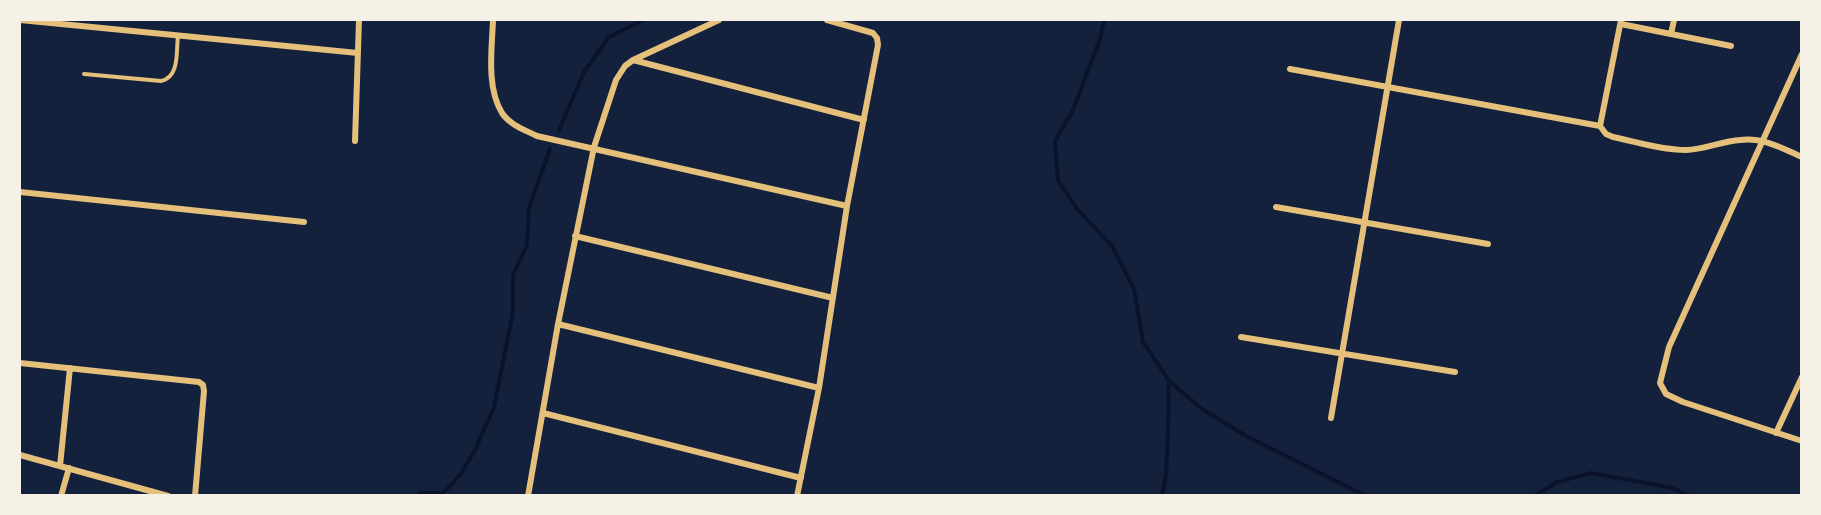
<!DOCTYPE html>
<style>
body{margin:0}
#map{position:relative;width:1821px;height:515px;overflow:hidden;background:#14213d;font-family:Bitter,serif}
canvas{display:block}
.frame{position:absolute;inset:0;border:21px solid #f6f1e7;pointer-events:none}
</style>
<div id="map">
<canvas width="1821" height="515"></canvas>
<div class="frame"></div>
</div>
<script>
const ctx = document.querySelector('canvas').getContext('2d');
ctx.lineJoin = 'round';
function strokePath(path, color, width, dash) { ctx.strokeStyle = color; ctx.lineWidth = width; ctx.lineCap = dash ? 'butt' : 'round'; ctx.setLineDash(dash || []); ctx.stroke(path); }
strokePath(new Path2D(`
 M1104,20L1100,39L1073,110L1055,141L1058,180L1077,209L1112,246L1134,289L1143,342L1169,381L1168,432L1166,475L1162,496
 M559,130L584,72L609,37L643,20
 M1169,381L1202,409L1246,436L1366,496
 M420,493H443L460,475L475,450L494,407L513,312V275L527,245L529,208L550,149
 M1535,496L1557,482L1591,473L1673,488L1689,496`), '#0b132b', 4);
strokePath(new Path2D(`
 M84,74L161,81C180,77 176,51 178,36`), '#e5c07b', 4);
strokePath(new Path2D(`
 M20,20L358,53
 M493,20C492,48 486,87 502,113C510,125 525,130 537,136L847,206
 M1621,24L1731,46
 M1671,34L1674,20
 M1802,54L1669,347L1660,383L1666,394L1683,402L1802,441
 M633,60L864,120
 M1290,69L1600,126L1606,134L1613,137C1637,142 1662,150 1686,150C1704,150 1722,141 1740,140C1762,137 1782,148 1802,157
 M1600,126L1621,20
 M355,141L359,20
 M20,192L304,222
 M1276,207L1488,244
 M575,236L833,298
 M558,324L819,388
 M1241,337L1455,372
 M20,363L199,382L203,385L204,391L195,496
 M543,413L801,478
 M1331,418L1399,20
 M1776,433L1802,377
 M20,455L168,496
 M60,466L70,368
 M61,496L69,468
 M528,496L558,324L594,147L616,80L625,66L633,60L719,20
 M797,496L819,388L847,206L878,45L877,38L873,33L827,20`), '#e5c07b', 6);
</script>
